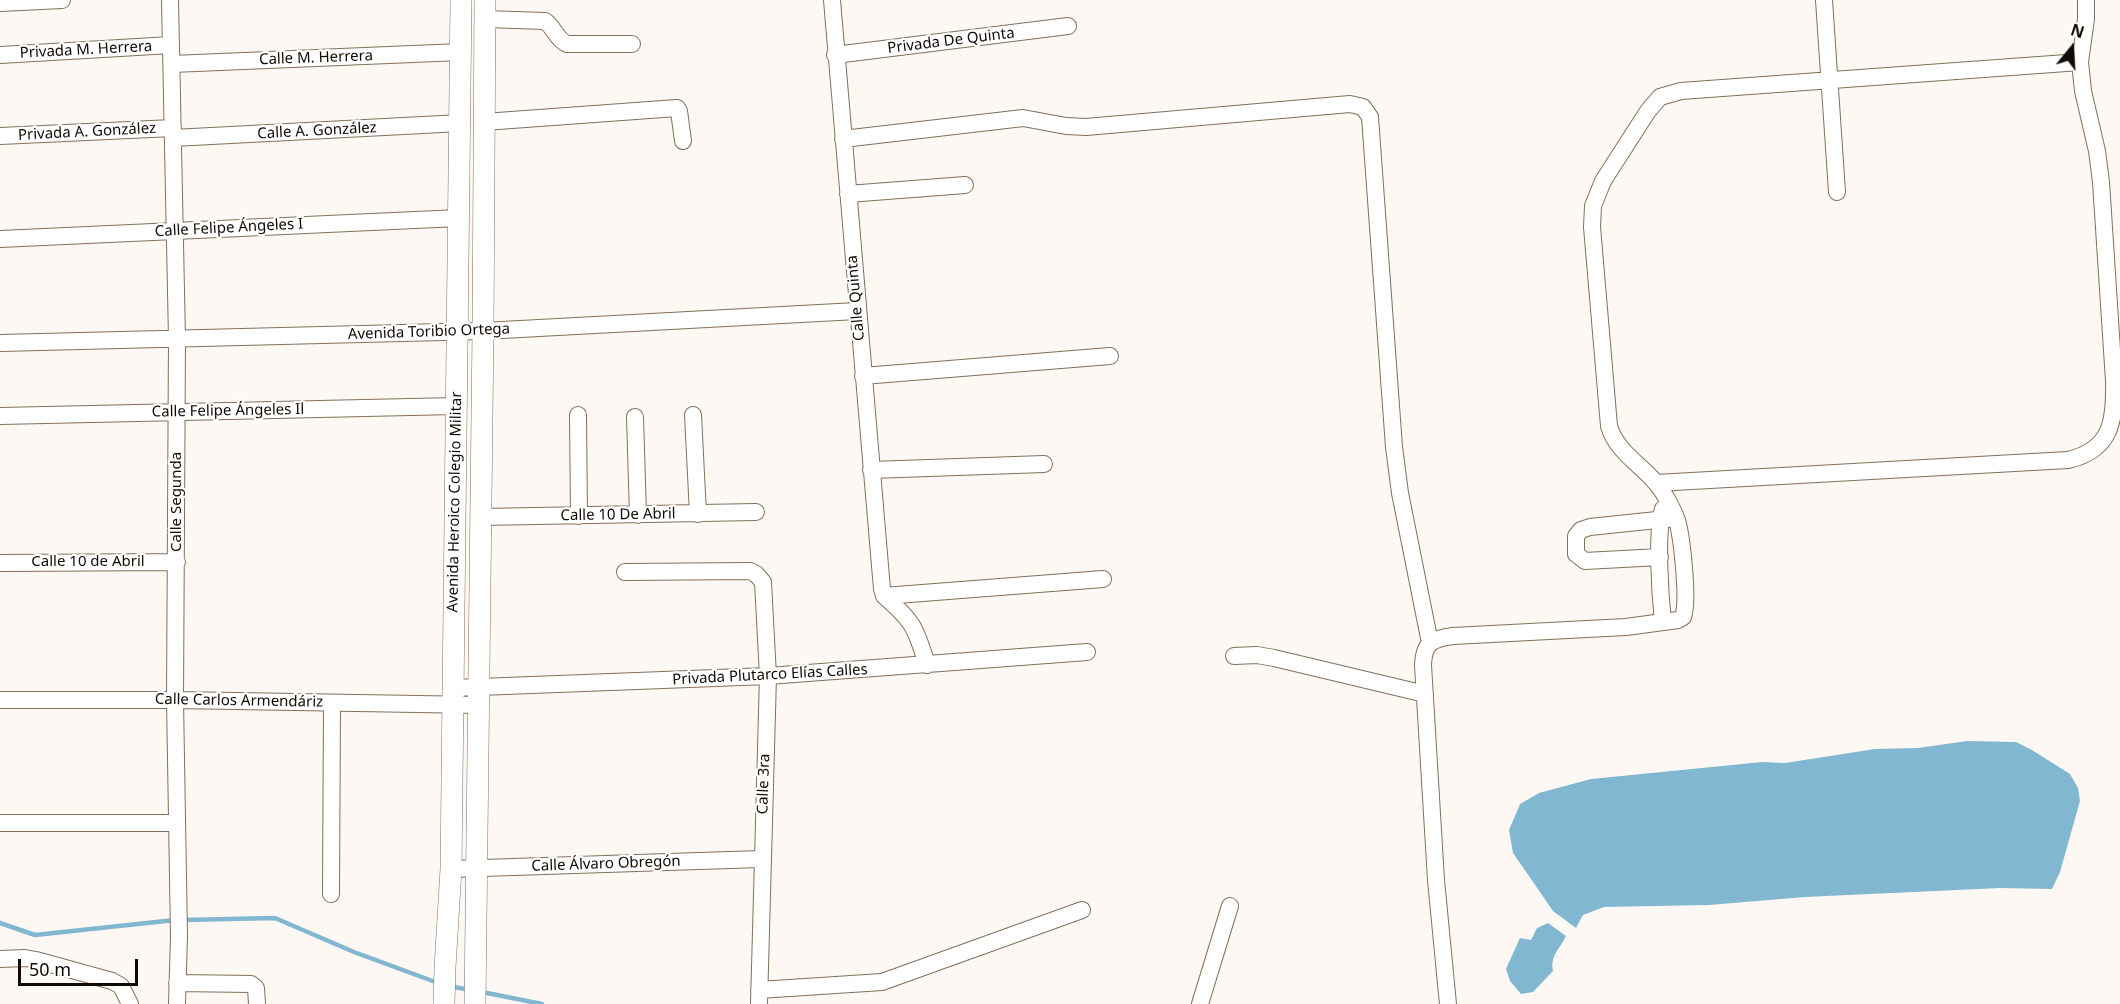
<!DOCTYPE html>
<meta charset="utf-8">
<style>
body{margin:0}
#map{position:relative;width:2120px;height:1004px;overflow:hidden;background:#fdf8f3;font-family:"Noto Sans",sans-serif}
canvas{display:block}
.north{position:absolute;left:2042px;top:18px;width:60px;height:60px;-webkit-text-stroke:4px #fff;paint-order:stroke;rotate:18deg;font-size:16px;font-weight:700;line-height:24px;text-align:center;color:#110a03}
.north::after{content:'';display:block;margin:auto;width:21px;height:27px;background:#110a03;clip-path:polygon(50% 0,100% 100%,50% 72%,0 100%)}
.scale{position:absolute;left:18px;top:959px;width:120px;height:27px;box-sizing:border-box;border:3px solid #110a03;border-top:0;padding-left:8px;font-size:18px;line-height:21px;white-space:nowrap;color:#110a03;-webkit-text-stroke:4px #fff;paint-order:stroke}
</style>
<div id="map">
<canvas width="2120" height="1004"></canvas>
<div class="north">N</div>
<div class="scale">50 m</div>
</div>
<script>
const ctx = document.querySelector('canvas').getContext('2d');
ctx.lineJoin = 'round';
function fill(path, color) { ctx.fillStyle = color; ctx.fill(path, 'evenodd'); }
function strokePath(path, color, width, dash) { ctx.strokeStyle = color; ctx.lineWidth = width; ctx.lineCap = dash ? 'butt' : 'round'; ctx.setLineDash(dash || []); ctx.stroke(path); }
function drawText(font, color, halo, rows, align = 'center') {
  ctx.font = font + ' "Noto Sans",sans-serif'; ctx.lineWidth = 4.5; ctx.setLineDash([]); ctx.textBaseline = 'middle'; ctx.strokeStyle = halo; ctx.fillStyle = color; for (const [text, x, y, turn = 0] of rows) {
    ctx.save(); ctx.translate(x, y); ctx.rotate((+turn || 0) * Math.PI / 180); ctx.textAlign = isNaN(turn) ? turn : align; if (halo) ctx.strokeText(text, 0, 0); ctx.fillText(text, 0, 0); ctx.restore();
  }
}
fill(new Path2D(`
 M1967,741L2016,742L2032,750L2070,774L2078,788L2080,801L2060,872L2052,889L2000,888L1805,897L1709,905L1604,907L1583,915L1576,928L1553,911L1513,853L1509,830L1520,804L1539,793L1591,779L1762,762L1785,763L1875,749L1918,748Z
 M1548,923L1566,936C1560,949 1550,955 1553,971L1533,992L1521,994L1510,981L1506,969L1520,938L1531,940L1537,928Z`), '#82b7d1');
strokePath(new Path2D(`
 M183,920L275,918L354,952L438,983
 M0,923L35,935L175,920
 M449,986L470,990
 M482,992L542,1004`), '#82b7d1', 4.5);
const minor = new Path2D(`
 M170,0L177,339L175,700L179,936L177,1004
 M832,0L882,589L884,596
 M1824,0L1837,192
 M0,3L62,0
 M485,19L545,21C554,27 556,39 567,44H632
 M0,55L171,45
 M835,55L1068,26
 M172,64L461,52
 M484,122L677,108L679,111L683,141
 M0,136L173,128
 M173,138L461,123
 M843,139L1023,118L1066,126L1086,127L1350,104L1363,107L1370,117L1394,447L1400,493L1430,643
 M848,194L965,185
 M0,239L459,218
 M0,343L483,331L857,311
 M863,376L1110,356
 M578,415L579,516
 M693,415L698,514
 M0,416L456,406
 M635,417L638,515
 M871,470L1044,464
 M1656,483L2068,460C2112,450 2115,420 2114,381L2101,182L2097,151L2083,91L2080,62L2086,19V0
 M480,517L756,512
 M1660,557L1585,561L1576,554V536L1581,530L1590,527L1676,518
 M0,563L177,562
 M625,572L750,571L756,574L763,582L768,676L759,1004
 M884,596L1103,579
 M884,596C913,621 916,628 927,665
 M1663,622C1660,594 1656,534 1663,509
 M1234,656L1257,655L1274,658L1425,694
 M453,688L768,676L1087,652
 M0,700H175L478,705
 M0,823H176
 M451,869L761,859
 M331,894L332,703
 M0,959L25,958L36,960L112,981L121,986L130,1004
 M177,983L251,984L256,988L257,1004
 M759,990L882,982L1082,910
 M1200,1004L1230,906
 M1448,1004L1436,880L1423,665C1424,642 1432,639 1453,636L1626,627L1678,620L1683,617C1689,601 1682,538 1677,520C1673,509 1664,492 1656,483C1640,464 1616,451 1609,426L1592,227L1593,206L1603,181L1648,111L1660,97L1681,91L2080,62`);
const major = new Path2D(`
 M444,1004L445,967L451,869L461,0
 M475,1004L483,331L485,0`);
strokePath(minor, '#846f59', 18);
strokePath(major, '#846f59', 22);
strokePath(minor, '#fff', 16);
strokePath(major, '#fff', 21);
drawText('15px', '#110a03', '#fff', [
 ["Privada De Quinta",951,41,-7],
 ["Privada M. Herrera",86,50,-3],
 ["Calle M. Herrera",316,58,-2],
 ["Calle A. González",317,131,-3],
 ["Privada A. González",87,132,-3],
 ["Calle Felipe Ángeles I",229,228,-3],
 ["Calle Quinta",856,298,-95],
 ["Avenida Toribio Ortega",429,332,-2],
 ["Calle Felipe Ángeles Il",228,411,-1],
 ["Calle Segunda",177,502,-90],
 ["Avenida Heroico Colegio Militar",455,502,-89],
 ["Calle 10 De Abril",618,515,-1],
 ["Calle 10 de Abril",88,562],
 ["Privada Plutarco Elías Calles",770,675,-3],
 ["Calle Carlos Armendáriz",239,701,1],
 ["Calle 3ra",764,784,-88],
 ["Calle Álvaro Obregón",606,864,-2]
]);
</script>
